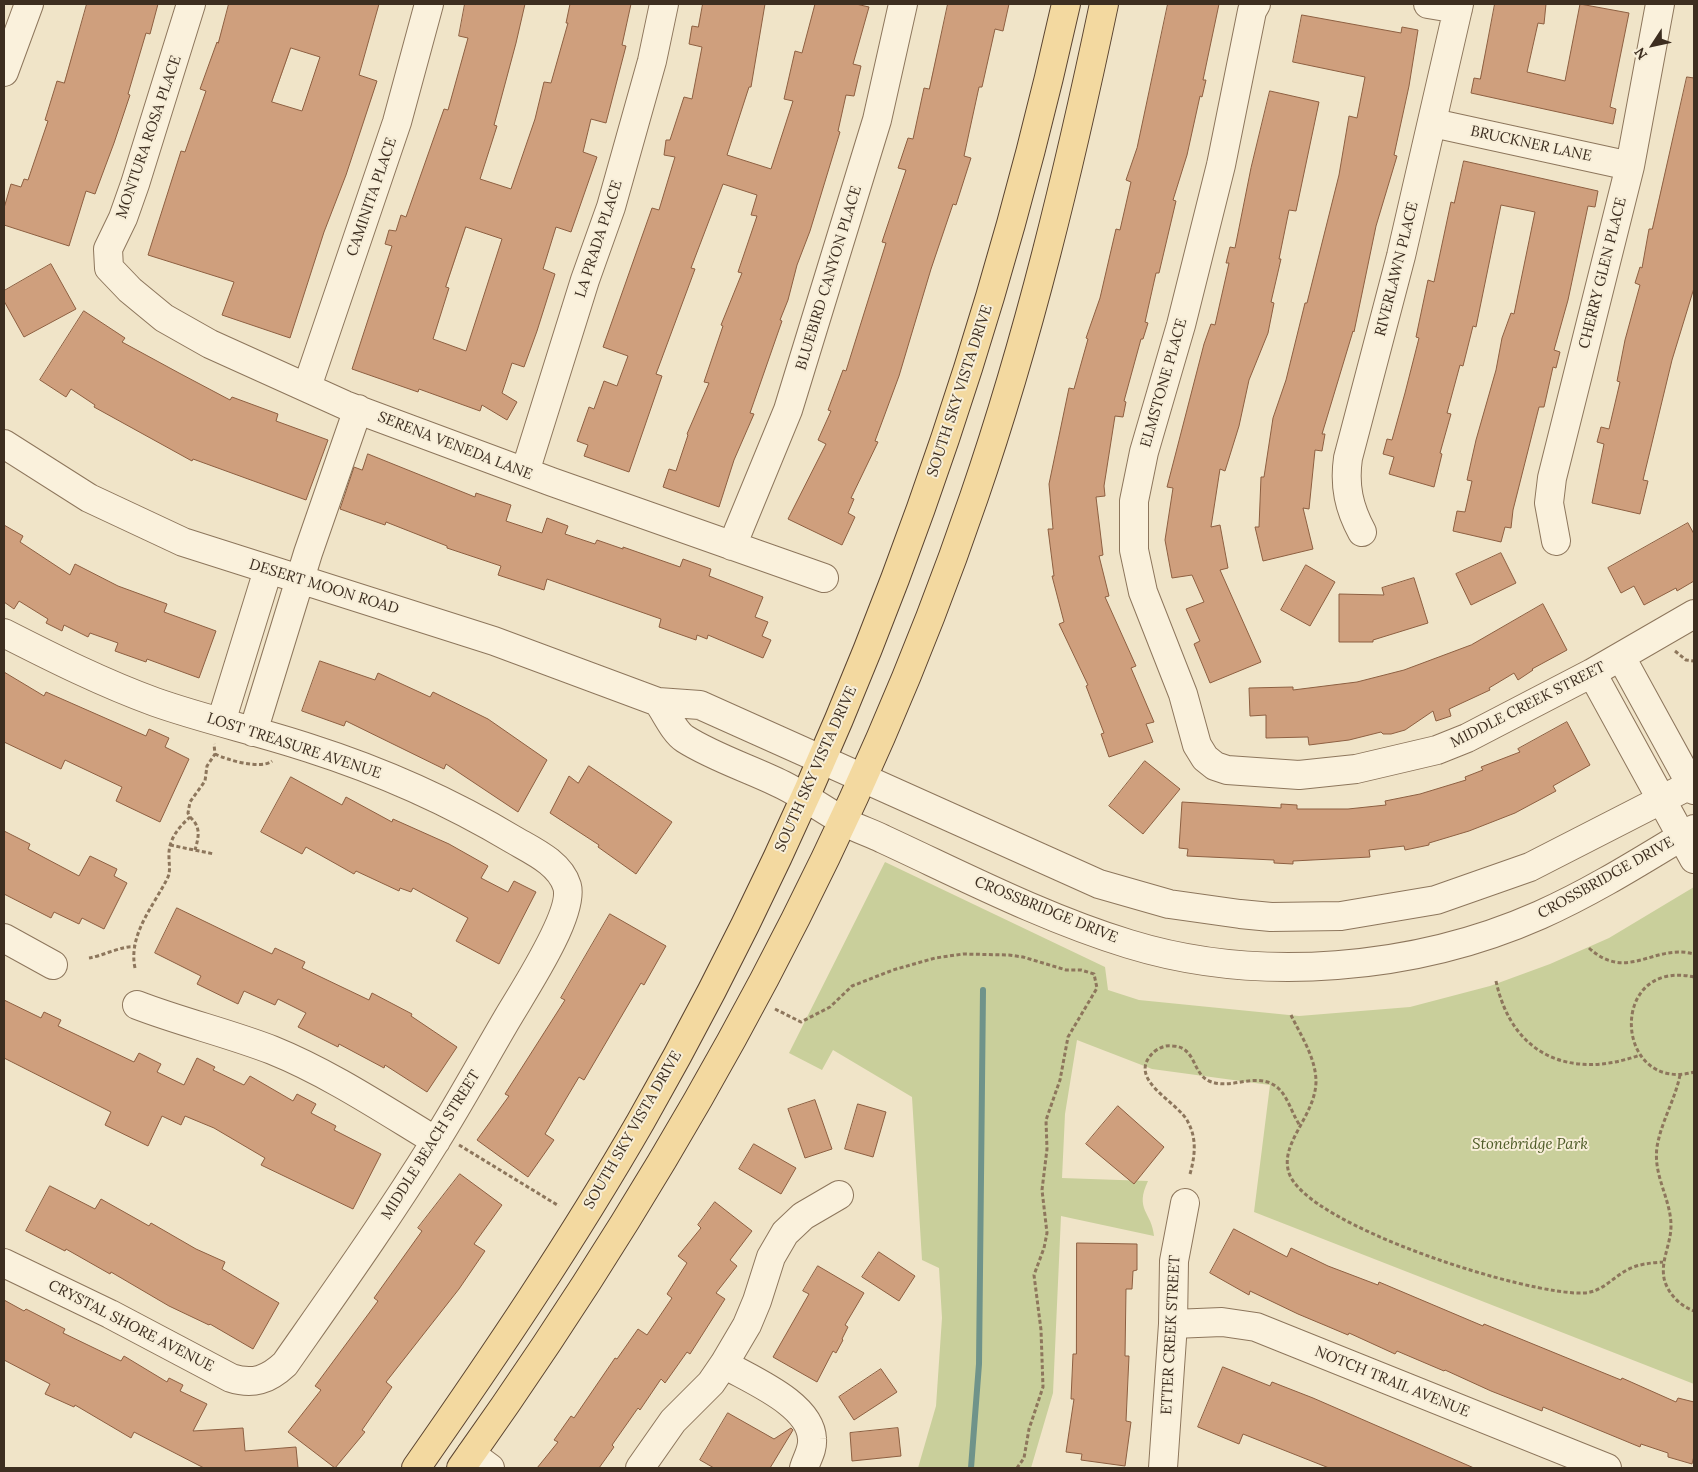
<!DOCTYPE html>
<style>
body{margin:0}
#map{position:relative;width:1698px;height:1472px;overflow:hidden;background:#f0e4c8;font-family:Lora,serif}
canvas{display:block}
.frame{position:absolute;inset:0;border:5px solid #3d2e20;pointer-events:none}
.north{position:absolute;left:1628px;top:20px;width:50px;height:50px;-webkit-text-stroke:4px #f7eed8;paint-order:stroke;rotate:235deg;font-size:14px;font-weight:700;line-height:20px;text-align:center;color:#3d2e20}
.north::after{content:'';display:block;margin:auto;width:18px;height:22px;background:#3d2e20;clip-path:polygon(50% 0,100% 100%,50% 72%,0 100%)}
</style>
<div id="map">
<canvas width="1698" height="1472"></canvas>
<div class="frame"></div>
<div class="north">N</div>
</div>
<script>
const ctx = document.querySelector('canvas').getContext('2d');
ctx.lineJoin = 'round';
function fill(path, color) { ctx.fillStyle = color; ctx.fill(path, 'evenodd'); }
function strokePath(path, color, width, dash) { ctx.strokeStyle = color; ctx.lineWidth = width; ctx.lineCap = dash ? 'butt' : 'round'; ctx.setLineDash(dash || []); ctx.stroke(path); }
function drawText(font, color, halo, rows, align = 'center') {
  ctx.font = font + ' Lora,serif'; ctx.lineWidth = 4; ctx.setLineDash([]); ctx.textBaseline = 'middle'; ctx.strokeStyle = halo; ctx.fillStyle = color; for (const [text, x, y, turn = 0] of rows) {
    ctx.save(); ctx.translate(x, y); ctx.rotate((+turn || 0) * Math.PI / 180); ctx.textAlign = isNaN(turn) ? turn : align; if (halo) ctx.strokeText(text, 0, 0); ctx.fillText(text, 0, 0); ctx.restore();
  }
}
fill(new Path2D(`
 M885,862L1105,967L1108,990L1139,1000L1299,1016L1410,1007L1490,986L1550,964L1609,938L1694,887V1384L1254,1212L1270,1085L1152,1069L1077,1040L1065,1114L1062,1178L1148,1181C1134,1210 1152,1212 1154,1236L1061,1216L1053,1393L1031,1468H918L936,1406L942,1318L939,1268L922,1260L912,1097L833,1050L822,1070L789,1053Z`), '#c9cf9b');
strokePath(new Path2D(`
 M971,1468L979,1364L983,990`), '#6f938a', 6);
const building = new Path2D(`
 M87,4H158L150,34L146,33L128,94L130,95L114,143L95,194L86,191L69,246L4,225V208L11,184L21,187L24,179L28,180L48,121L45,120L57,81L64,83Z
 M229,4H379L359,75L377,81L346,175L324,232L290,338L222,315L234,282L148,255L181,151L185,152L206,91L200,89L217,42L218,43ZM291,48L320,57L302,111L272,102Z
 M465,4H525L516,43L494,125L497,126L480,179L511,189L535,119L544,82L551,83L568,23H566L570,4H631L622,45L626,46L606,123L591,119L583,152L597,157L571,232L556,227L543,269L555,274L537,331L524,367L512,363L502,393L517,402L507,420L482,405L480,411L419,389L418,392L352,369L392,246L385,244L389,230L396,231L401,215L406,217L444,109L448,110L468,38L459,36ZM466,227L502,239L466,351L433,339L449,288L446,287Z
 M703,4H765L751,87H749L727,155L771,169L793,101L784,99L795,51L802,53L815,4H856L869,7L853,64L861,66L854,96L846,95L838,131L840,132L810,231L797,265L788,300L780,320L782,321L750,413L754,414L734,460L719,507L663,487L669,469L676,471L688,435L687,434L709,383L704,382L723,326L721,325L742,273L738,272L757,216L751,215L757,195L723,184L691,268L695,269L656,374L662,376L629,472L584,456L588,445L577,441L589,407L594,409L604,381L617,386L628,356L603,347L652,208L659,210L675,157L664,155L666,140H670L684,97L692,99L702,47L689,44L692,26L698,27Z
 M948,4H1009L1003,31L995,29L982,87H979L964,156L971,158L956,205L953,204L931,269L899,376L875,441L878,442L851,498L854,499L848,513L855,517L842,545L788,519L826,444L818,440L831,411L828,410L843,370L846,371L886,243L882,242L906,170L898,168L908,138L913,139L924,88L929,89Z
 M1168,4H1219L1203,80H1206L1202,97L1200,96L1187,155L1173,200L1176,201L1159,273H1156L1145,322L1148,323L1143,339H1141L1124,401L1126,402L1123,417L1115,416L1104,486L1105,496L1096,497L1103,555L1099,556L1109,596L1105,597L1136,666L1131,668L1154,722L1146,724L1153,742L1109,757L1101,734L1104,733L1086,686L1088,685L1059,624L1064,622L1052,576H1054L1048,529H1053L1049,484L1069,388L1074,389L1088,339L1086,338L1100,298L1116,229L1120,230L1131,182L1126,180L1137,148Z
 M1495,4H1546L1544,24L1538,23L1527,72L1565,81L1580,4L1629,13L1610,107L1616,109L1613,124L1471,93L1474,78L1480,79Z
 M1302,15L1401,33L1402,27L1418,30L1409,86L1394,155L1397,156L1376,226L1354,332L1353,331L1322,434H1325L1322,451L1315,450L1309,509L1303,508L1313,549L1263,561L1255,527H1259L1261,477H1264L1273,418L1286,380L1305,303H1307L1339,175L1349,116L1357,118L1365,77L1293,62Z
 M1687,77L1694,78V288L1672,360L1643,480L1648,481L1640,514L1592,503L1604,444L1597,442L1601,427L1609,429L1620,382L1617,381L1625,340L1640,285L1635,283L1640,267L1642,268L1649,229H1652Z
 M1270,91L1319,102L1296,211L1289,210L1279,259H1281L1271,302L1274,303L1268,333L1249,380L1239,426L1225,471L1220,469L1211,527L1220,525L1228,568L1220,570L1261,662L1210,683L1194,644L1200,641L1186,609L1204,602L1192,575L1172,578L1165,540L1173,488L1167,487L1204,344L1211,324L1215,325L1229,263H1226L1230,247L1235,248L1251,168Z
 M1464,161L1598,191L1595,207L1588,206L1568,300L1554,350L1560,352L1556,368L1553,367L1544,407H1539L1513,510L1511,528L1505,527L1501,542L1453,531L1457,511L1465,512L1472,481L1467,480L1476,440L1496,370L1502,338L1511,313L1514,314L1535,212L1501,205L1476,327L1473,326L1463,366L1460,365L1447,413L1451,414L1440,453L1442,454L1434,487L1389,474L1394,457L1383,454L1387,439L1392,440L1405,393L1419,338L1416,337L1428,280L1434,282L1451,202L1454,203Z
 M51,264L76,309L24,337L4,301V291Z
 M84,311L125,338L122,342L179,373L230,400L232,397L278,414L276,421L328,440L306,500L193,459L192,461L94,407L95,405L71,389L66,397L40,380Z
 M368,454L475,497L476,493L511,505L506,521L542,533L547,518L568,526L565,534L595,544L597,540L623,549V547L680,567L683,559L711,569L709,576L763,597L755,617L768,622L762,636L771,640L763,658L708,635L707,639L697,635L696,640L659,627L661,619L547,579L544,590L498,575L501,566L447,548V546L386,522L385,525L340,509L354,467L362,470Z
 M1688,523L1694,534V581L1677,591L1676,588L1644,605L1634,586L1621,593L1608,568Z
 M4,525L23,536L20,542L70,575L75,564L118,586L167,604L164,612L216,631L199,678L147,659L146,662L115,651L118,643L90,633L88,637L64,625L62,631L46,623L48,619L19,601L14,609L4,602Z
 M1501,553L1516,583L1471,605L1456,574Z
 M1306,565L1335,582L1310,626L1281,610Z
 M1414,578L1428,623L1373,640V642H1339V594L1384,595L1382,588Z
 M1543,604L1567,650L1532,669L1533,670L1518,680L1514,673L1489,688L1490,690L1449,709L1451,716L1436,721L1433,711L1405,730L1391,734H1383L1381,732L1349,740L1309,745L1308,737L1266,738V715L1250,716L1249,688L1293,687V690L1357,682L1404,670L1471,645Z
 M320,661L375,680L378,673L430,697L433,692L488,719L547,760L518,812L446,764L444,769L346,721L344,726L302,711Z
 M4,672L44,696L46,692L146,736L149,729L169,738L165,747L189,759L160,822L116,801L122,787L65,760L61,769L4,742Z
 M1567,722L1590,765L1553,786L1556,791L1515,813L1469,831L1429,843V845L1405,850L1404,846L1369,850L1370,857L1293,861V864L1274,863V860L1187,856L1188,849L1179,848L1182,802L1281,808V804L1297,805V809H1348L1386,805L1385,801L1420,794L1466,780L1465,777L1483,770L1481,767L1520,752L1518,749Z
 M1145,761L1180,789L1143,834L1109,806Z
 M589,766L672,822L636,874L598,847L599,845L550,813L569,776L578,783Z
 M291,777L342,805L346,797L392,822L393,819L449,844L488,866L481,878L508,892L514,881L536,892L499,964L456,941L468,918L413,888L411,892L400,888L399,891L356,871L354,874L306,847L302,854L261,832Z
 M4,831L30,844L28,849L79,876L90,856L117,869L114,876L127,883L104,929L82,918L79,924L54,912L51,918L4,894Z
 M177,908L272,954L275,948L305,962L302,968L369,1000L372,993L412,1014L411,1016L457,1047L427,1092L385,1065L384,1068L339,1044L338,1047L298,1027L306,1013L278,999L275,1005L244,991L238,1004L197,984L201,976L155,953Z
 M610,914L666,946L644,985L641,983L584,1080L579,1077L545,1134L554,1140L528,1177L477,1140L509,1096L505,1094L565,1000L561,998Z
 M4,1000L41,1018L44,1012L61,1020L58,1026L134,1062L139,1053L161,1064L157,1072L184,1085L197,1058L215,1067L213,1070L244,1085L250,1076L293,1101L297,1094L316,1104L311,1113L336,1126L334,1130L381,1154L353,1209L261,1165L265,1158L214,1128L185,1116L181,1125L162,1116L148,1146L105,1125L111,1112L4,1058Z
 M815,1100L832,1149L805,1158L788,1109Z
 M858,1104L886,1112L873,1157L845,1149Z
 M1118,1106L1164,1147L1134,1184L1086,1144Z
 M754,1144L796,1168L781,1194L739,1169Z
 M460,1174L502,1205L474,1244L485,1251L459,1289L386,1382L392,1387L362,1430L365,1432L335,1468L288,1432L321,1390L315,1386L378,1301L374,1298L422,1231L418,1228Z
 M50,1186L95,1209L101,1199L149,1226L151,1223L196,1249L225,1262L222,1269L279,1303L253,1349L210,1324L209,1325L169,1306L111,1272L110,1274L66,1249L65,1251L26,1231Z
 M715,1202L752,1231L730,1260L737,1266L716,1293L725,1299L690,1354L687,1352L665,1383L661,1379L640,1410L638,1408L612,1445L614,1447L599,1468H537L558,1442L554,1440L571,1416L574,1418L615,1358L617,1359L638,1329L647,1335L672,1298L667,1294L687,1263L678,1256L701,1228L698,1225Z
 M1234,1229L1287,1257L1291,1248L1328,1266L1378,1285L1379,1282L1483,1326L1484,1324L1621,1380L1622,1378L1676,1402L1678,1398L1694,1402V1456L1692,1464L1668,1457V1453L1641,1444L1640,1447L1543,1407L1542,1411L1491,1391L1445,1370L1444,1371L1397,1351L1395,1354L1349,1333L1348,1335L1298,1314L1250,1291L1249,1295L1210,1273Z
 M1077,1243L1137,1244V1270L1133,1271L1132,1289H1126L1125,1356H1129L1126,1421L1131,1422L1125,1466L1081,1460L1082,1454L1066,1452L1074,1399H1071L1073,1354H1076Z
 M879,1252L915,1276L899,1301L862,1277Z
 M818,1266L864,1293L845,1325L848,1327L842,1339L843,1340L836,1353L833,1351L817,1382L773,1357L809,1294L803,1291Z
 M4,1300L24,1311L26,1309L65,1329L63,1333L121,1361L124,1356L167,1382L169,1378L183,1385L180,1391L207,1404L193,1431L243,1428L245,1451L296,1447L298,1468H204L134,1432L131,1438L75,1405L74,1407L45,1394L50,1384L4,1360Z
 M1223,1367L1270,1386L1272,1382L1313,1398L1474,1468H1329L1243,1434L1239,1444L1198,1427Z
 M881,1369L897,1392L854,1420L839,1397Z
 M728,1413L774,1439L791,1428L793,1430L770,1468H714L700,1460Z
 M898,1428L901,1456L852,1461L850,1433Z`);
fill(building, '#cf9f7d');
strokePath(building, '#8d5f41', 1);
const minor = new Path2D(`
 M191,4L135,184L123,218L108,249L109,268L130,290L164,318L210,344L345,405L552,482L824,578
 M1256,4L1252,11L1221,165L1181,325L1144,452L1134,501V550L1143,592L1183,694L1197,745L1205,758L1215,766L1227,770L1299,775L1356,769L1437,750L1467,738L1592,673L1694,614
 M1428,4L1458,9
 M4,72L29,4
 M1433,123L1630,166
 M307,387L397,122L429,4
 M4,444L89,498L183,542L494,641L658,702L700,705L1099,884L1169,904L1240,914L1271,917L1341,916L1436,900L1530,867L1694,783
 M525,472L585,280L611,207L652,61L664,4
 M1362,532C1349,508 1344,486 1348,458L1401,256L1459,4
 M1556,541L1549,503L1552,478L1630,166L1660,4
 M732,546L788,410L877,120L903,4
 M4,633C53,658 103,683 155,702C206,720 258,731 309,748C381,771 449,801 514,840C533,851 560,863 567,886C575,914 522,993 507,1019C483,1060 460,1102 435,1142C388,1218 336,1291 285,1364C268,1380 253,1385 231,1378L110,1314L4,1263
 M1621,657L1694,790
 M1592,673L1694,859
 M658,702C666,713 674,732 685,739C715,758 751,769 783,785C805,796 825,811 847,823C858,829 871,833 883,839C963,876 1044,918 1129,944C1259,984 1416,970 1540,915C1594,891 1644,859 1694,829
 M221,722L268,570
 M253,732L308,553L358,409
 M4,938L53,965
 M137,1005C181,1022 228,1033 272,1050C329,1073 383,1109 436,1141
 M1173,1324L1222,1322L1256,1327L1607,1468
 M724,1364C751,1380 811,1404 812,1439C813,1450 807,1458 804,1468
 M471,1454L490,1468
 M640,1468L673,1421L711,1383L724,1364L747,1325L757,1301L771,1257L785,1233L803,1216L839,1195
 M1163,1468L1173,1324L1174,1261L1185,1203`);
const major = new Path2D(`
 M416,1468C495,1355 572,1241 641,1121C839,774 979,394 1066,4
 M461,1468C674,1169 855,846 974,497C1029,337 1069,170 1104,4`);
strokePath(minor, '#8d765c', 30);
strokePath(major, '#5b4430', 30);
strokePath(new Path2D(`
 M1675,651L1686,660L1694,661
 M215,754C227,760 261,770 272,761
 M190,817C201,827 199,836 195,850
 M170,845L214,854
 M1589,948C1627,983 1654,943 1694,954
 M89,958C102,956 124,945 134,947
 M135,968C128,935 153,907 167,879C171,872 169,865 169,857C168,840 178,828 190,817L188,813L190,802L205,781L207,766L215,754L214,744
 M1694,977C1607,958 1614,1094 1694,1072
 M1496,981C1512,1056 1571,1080 1640,1055
 M775,1009L801,1022L830,1007L852,986L893,970L935,958L963,954L1009,955L1023,957L1066,970H1081L1094,974L1097,988L1068,1037L1060,1080L1046,1120L1047,1149L1042,1190L1047,1233L1044,1248L1034,1275L1041,1330L1043,1387L1029,1429L1024,1458L1017,1468
 M1291,1015C1301,1036 1316,1058 1316,1082C1315,1117 1279,1143 1289,1173C1307,1226 1529,1296 1584,1293C1602,1292 1612,1278 1627,1270C1638,1264 1650,1263 1663,1262
 M1680,1075C1675,1100 1661,1122 1657,1147C1653,1176 1671,1199 1671,1226C1671,1245 1659,1263 1665,1282C1670,1296 1681,1306 1694,1311
 M459,1145L559,1206
 M1190,1174C1195,1156 1197,1139 1188,1122C1178,1101 1123,1079 1155,1051C1161,1047 1166,1045 1173,1046C1196,1047 1192,1073 1209,1081C1232,1091 1257,1070 1278,1088C1289,1098 1292,1115 1301,1127`), '#8d765c', 3, [4, 2.5]);
strokePath(minor, '#faf1dc', 28);
strokePath(major, '#f3d9a0', 28);
drawText('15px', '#3d2e20', '#f7eed8', [
 ["MONTURA ROSA PLACE",149,137,-71],
 ["BRUCKNER LANE",1531,144,12],
 ["CAMINITA PLACE",372,197,-71],
 ["LA PRADA PLACE",599,239,-72],
 ["RIVERLAWN PLACE",1397,269,-76],
 ["CHERRY GLEN PLACE",1603,273,-76],
 ["BLUEBIRD CANYON PLACE",829,278,-73],
 ["ELMSTONE PLACE",1164,383,-74],
 ["SOUTH SKY VISTA DRIVE",960,391,-72],
 ["SERENA VENEDA LANE",455,446,21],
 ["DESERT MOON ROAD",324,587,17],
 ["MIDDLE CREEK STREET",1528,705,-27],
 ["LOST TREASURE AVENUE",294,746,18],
 ["SOUTH SKY VISTA DRIVE",816,769,-66],
 ["CROSSBRIDGE DRIVE",1606,878,-29],
 ["CROSSBRIDGE DRIVE",1046,910,22],
 ["SOUTH SKY VISTA DRIVE",633,1130,-60],
 ["MIDDLE BEACH STREET",431,1145,-58],
 ["CRYSTAL SHORE AVENUE",131,1326,27],
 ["ETTER CREEK STREET",1171,1335,-87],
 ["NOTCH TRAIL AVENUE",1392,1382,22]
]);
drawText('italic 15px', '#4d5a26', '#f7eed8', [
 ["Stonebridge Park",1530,1145]
]);
</script>
